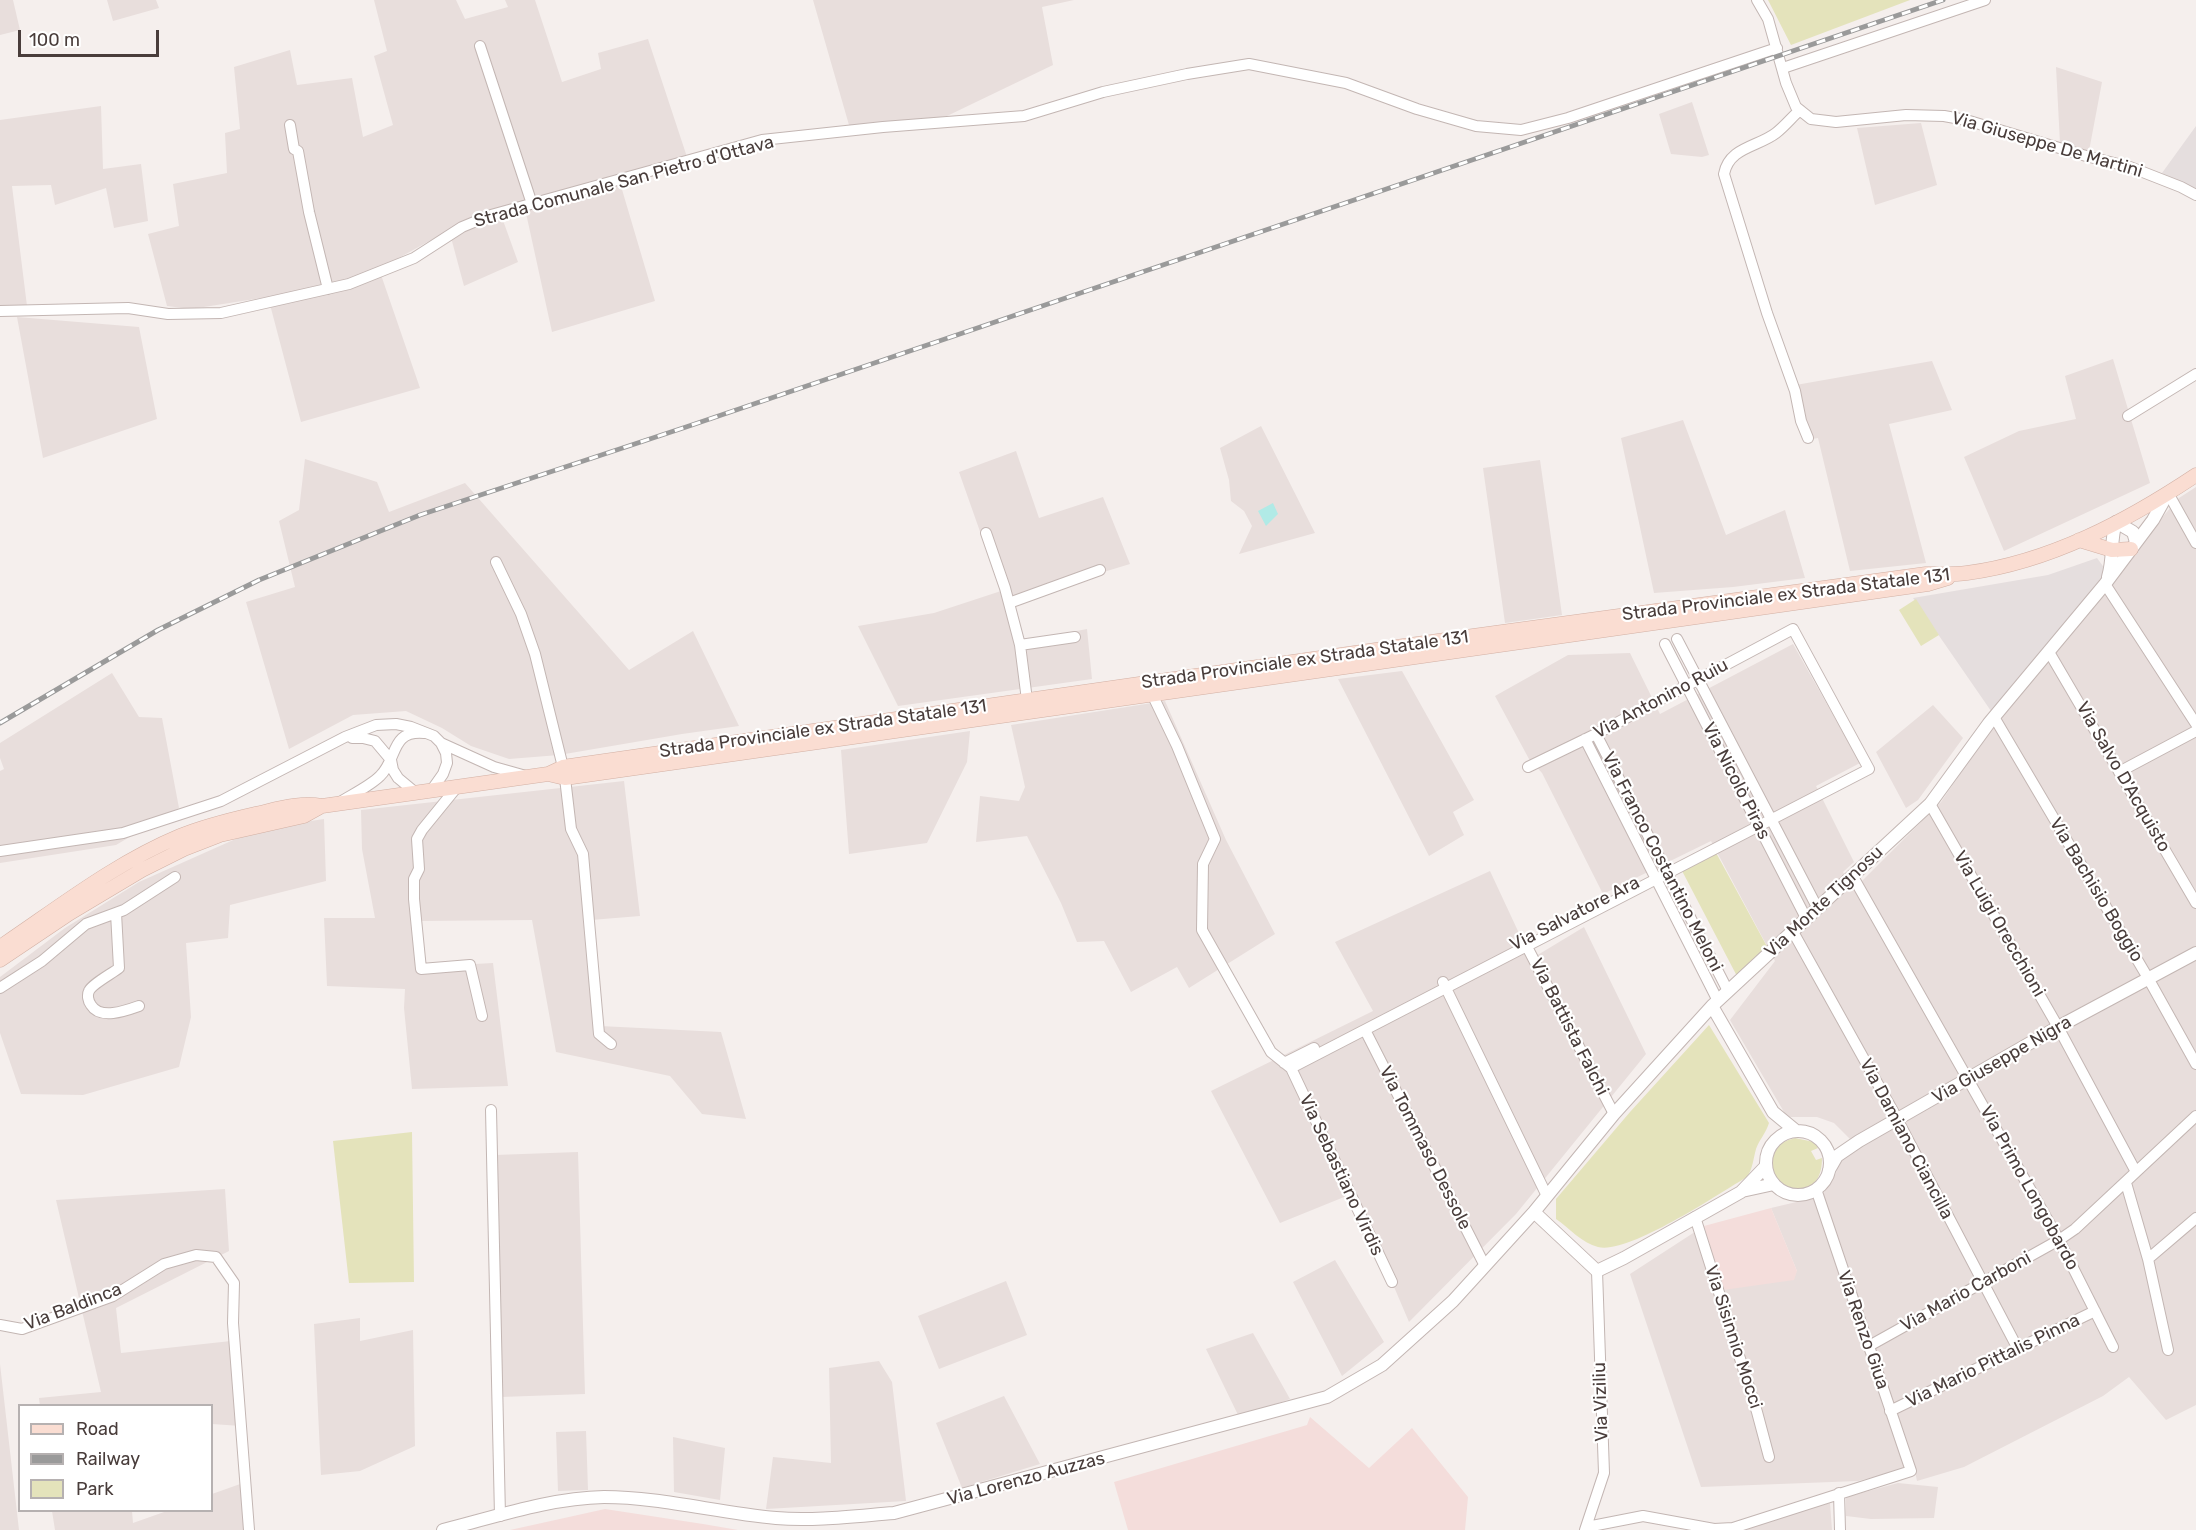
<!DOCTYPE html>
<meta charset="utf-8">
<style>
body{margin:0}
#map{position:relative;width:2196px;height:1530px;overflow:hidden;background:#f5efed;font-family:Rubik,sans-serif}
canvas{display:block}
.legend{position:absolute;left:18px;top:1404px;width:195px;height:108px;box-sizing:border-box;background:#fff;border:2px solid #b6b1b1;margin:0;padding:8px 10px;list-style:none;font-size:18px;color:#493d3b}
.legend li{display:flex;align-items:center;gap:12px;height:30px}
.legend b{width:30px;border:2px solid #b6b1b1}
.scale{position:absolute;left:18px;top:30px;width:141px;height:27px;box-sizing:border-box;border:3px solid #493d3b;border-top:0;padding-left:8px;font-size:18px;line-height:21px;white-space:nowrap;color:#493d3b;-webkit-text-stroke:4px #fff;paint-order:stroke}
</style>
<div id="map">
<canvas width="2196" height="1530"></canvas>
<ul class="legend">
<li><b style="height:8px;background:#faddd2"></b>Road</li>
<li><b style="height:8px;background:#9a9a9a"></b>Railway</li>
<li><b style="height:16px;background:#e4e3bb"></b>Park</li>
</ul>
<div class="scale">100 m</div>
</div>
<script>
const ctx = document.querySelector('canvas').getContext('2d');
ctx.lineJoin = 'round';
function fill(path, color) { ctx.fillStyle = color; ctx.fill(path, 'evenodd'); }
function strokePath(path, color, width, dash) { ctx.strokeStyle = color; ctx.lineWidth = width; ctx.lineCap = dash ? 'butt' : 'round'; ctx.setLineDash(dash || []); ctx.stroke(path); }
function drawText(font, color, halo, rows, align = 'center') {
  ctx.font = font + ' Rubik,sans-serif'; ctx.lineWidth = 4.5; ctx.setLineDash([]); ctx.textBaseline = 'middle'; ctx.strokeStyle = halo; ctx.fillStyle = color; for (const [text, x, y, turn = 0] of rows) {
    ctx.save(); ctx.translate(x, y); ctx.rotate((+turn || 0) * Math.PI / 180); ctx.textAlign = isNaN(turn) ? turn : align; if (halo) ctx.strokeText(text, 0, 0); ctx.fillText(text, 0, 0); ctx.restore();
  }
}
fill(new Path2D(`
 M0,0H13L20,30L0,35Z
 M107,0H156L159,8L113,21Z
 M374,0H456L465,19L508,7L505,0H535L562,82L601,69L598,53L648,39L687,157L618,176L655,301L552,332L524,204L500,212L518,262L464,286L449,230L379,269L420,388L301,422L268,297L191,309L167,306L148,234L179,226L173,184L227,173L225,133L240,129L234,67L290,50L297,85L352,78L363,137L393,125L374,56L387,51Z
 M813,0H1074L1042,7L1053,65L947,116L851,132Z
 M2056,67L2102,82L2089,151L2060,143Z
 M1692,102L1709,155L1702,157L1671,154L1659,114Z
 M101,106L103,169L141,164L148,221L114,228L106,188L55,205L51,185L12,186L27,306L0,307V120Z
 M1921,123L1937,185L1875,205L1857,128Z
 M17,317L139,327L157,419L43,458Z
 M2113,359L2150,483L2004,551L1964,457L2019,431L2076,419L2065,376Z
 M1932,361L1952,410L1889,424L1926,563L1850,571L1818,438L1806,440L1790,386Z
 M1683,420L1726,535L1785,510L1805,578L1733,587L1654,593L1621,438Z
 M1261,426L1315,533L1239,554L1252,526L1244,511L1231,501L1229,480L1220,448Z
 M1016,451L1039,518L1103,497L1130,564L1005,602L1019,642L1087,629L1092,679L898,706L858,626L934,613L1001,591L959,472Z
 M305,459L377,482L389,512L465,483L629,670L693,631L739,726L682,734L559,755L509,759L471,746L442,728L406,711L353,715L289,749L246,602L295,587L279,521L299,510Z
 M1540,460L1562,615L1505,623L1483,468Z
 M2196,487V1405L2166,1420L2129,1377L2103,1396L1964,1467L1917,1481L1914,1467L1858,1481L1701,1487L1630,1274L1704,1226L1723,1290L1797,1271L1771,1208L1822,1196L1836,1173L1840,1158L1854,1143L1834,1123L1817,1117H1787L1730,1020L1775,961L1711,841L1603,894L1542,773L1529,759L1495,696L1568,655L1630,653L1660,714L1793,644L1860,763L1816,786L1854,862L1843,872L1855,888L1941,802L1979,746L2133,551L2179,498Z
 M1402,671L1474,800L1453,812L1464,835L1429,856L1338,679Z
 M112,673L139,717L162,718L179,808L116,845L0,863V771L4,769L0,758V743Z
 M1165,701L1226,840L1275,934L1189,988L1177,967L1131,992L1104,941L1077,942L1061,903L1027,836L976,842L980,796L1019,801L1025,787L1011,725Z
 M1933,705L1963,738L1918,800L1906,808L1876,752Z
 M970,731L967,762L927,843L849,854L841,750Z
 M624,781L640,916L591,920L600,1026L721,1032L746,1119L702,1114L670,1076L556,1052L532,920L419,921L420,967L493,963L508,1086L412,1089L404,1008L405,989L327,986L324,918H375L362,849L361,810Z
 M324,819L326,881L230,905L228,938L186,943L191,1017L179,1067L83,1095L21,1094L0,1033V977L65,928L139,882L240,837L264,828Z
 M1490,871L1531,959L1584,927L1646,1054L1516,1214L1409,1322L1354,1193L1280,1223L1211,1091L1373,1011L1335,942Z
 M578,1152L585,1394L501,1397L495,1155Z
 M225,1189L229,1251L116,1308L121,1353L231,1341L241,1426L212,1424V1406H40L39,1398L101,1392L56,1200Z
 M1335,1260L1384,1342L1342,1376L1293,1282Z
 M1006,1281L1027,1335L939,1369L918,1316Z
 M360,1318V1341L413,1330L415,1446L360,1471L321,1475L314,1324Z
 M1253,1333L1290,1399L1239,1417L1206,1349Z
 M879,1361L892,1382L906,1501L766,1509L773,1457L831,1463L829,1368Z
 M0,1364L19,1530H0Z
 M1004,1396L1040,1464L962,1488L936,1423Z
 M586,1431L588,1490L558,1491L556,1432Z
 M673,1437L725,1448L720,1500L674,1492Z
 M243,1483V1530H55L52,1511H132L133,1523L167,1511L212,1510V1494Z
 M1898,1483L1938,1487L1934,1518L1871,1519L1846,1516V1497Z
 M1830,1503L1832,1530H1736L1778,1517Z`), '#e8dedc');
fill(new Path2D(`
 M1771,1208L1797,1271L1794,1280L1723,1290L1704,1226Z
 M1310,1417L1369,1468L1412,1428L1468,1497L1465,1530H1128L1114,1482L1307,1425Z
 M605,1509L703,1524L738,1530H510Z`), '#f4dddb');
fill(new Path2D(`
 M2196,126V192L2162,173Z
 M2097,558L2108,573L1991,711L1913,598L2048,575Z`), '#e5dede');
fill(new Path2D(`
 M1768,0H1910L1791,45Z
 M1916,599L1939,635L1921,646L1899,610Z
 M1714,849L1770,952L1739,980L1680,867Z
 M1709,1025L1769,1123C1766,1133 1759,1140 1756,1149C1753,1160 1753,1168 1747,1177C1718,1194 1628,1255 1598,1247C1582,1243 1569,1228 1556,1219V1199L1630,1112Z
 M412,1132L414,1282L349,1283L333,1141Z
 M1795,1138L1814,1142L1818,1148L1811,1151L1816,1160L1822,1158C1822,1175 1816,1190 1796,1188C1792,1188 1787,1187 1783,1184C1771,1176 1769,1157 1779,1146C1783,1141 1789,1140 1795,1138Z`), '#e4e3bb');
fill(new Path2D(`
 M1273,503L1278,514L1266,526L1258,511Z`), '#b1eae6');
const minor = new Path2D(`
 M1757,0L1768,19L1786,83L1796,107L1811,119L1836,122L1906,115L1944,116L1966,120L2086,156L2130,167L2181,187L2196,195
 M480,46L532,204
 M1783,68L1985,0
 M1800,110C1792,117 1785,126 1776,133C1758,147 1729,147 1724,174L1767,313L1795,391L1801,421L1808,438
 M290,125L294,149L298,151L309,212L328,289
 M0,311L128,308L168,314L221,313L349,284L414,258L462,227L491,215L762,140L883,127L1024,116L1103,92L1187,74L1249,64L1346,83L1417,109L1476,126L1521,130L1568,118L1777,48
 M2128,416L2196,374
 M2168,493L2196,543
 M986,533L1005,588L1020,645L1027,700
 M496,562L521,614L535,654L563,767
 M2105,584L2196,724
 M1009,603L1100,570
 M1677,639L1817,907
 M1665,644L1806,918
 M1020,645L1075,637
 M2049,652L2196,903
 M1152,694L1177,746L1215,839L1203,864L1202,930L1271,1052L1291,1068L1392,1282
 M1994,717L2148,978L2196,1064
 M1596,734L1728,991
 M352,738H363L375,741L391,760L393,770L398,778L416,793
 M1585,739L1718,1001
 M441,743L494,767L526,776
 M2119,772L2196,731
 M565,778L571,829L583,854L599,1034L611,1044
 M457,787L422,830L417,839L419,869L414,879V899L421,969L470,965L482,1016
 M340,802C353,794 370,786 380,776C398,759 390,730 424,733
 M1930,804L2058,1027L2136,1172
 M0,851L123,833L221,801L345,737L376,725L396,724L411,727L434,736L441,743L446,753L447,763L443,774L431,791
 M1852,875L2059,1240L2113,1347
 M116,913L119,968C113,973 92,984 89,991C87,995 88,1001 91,1005C100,1020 125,1011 139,1006
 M1792,930L1894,1113L2018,1349
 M1524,941L1614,1114
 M1443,982L1547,1196
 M0,988L42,961L86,924L124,910L175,877
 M1365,1030L1485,1266
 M1284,1063L1314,1048
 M1291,1068L1869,769L1793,629L1596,734L1528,767
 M491,1110L500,1516
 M2126,1183L2148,1259L2168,1350
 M1695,1217L1757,1412L1769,1457
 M2148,1259L2196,1218
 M0,1325L22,1329L113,1296L164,1264L196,1255L216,1257L234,1283L233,1323L249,1530
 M1869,1346L2059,1240L2075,1229L2196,1116
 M1890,1411L2095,1311
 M1839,1493L1840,1530
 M1587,1527L1643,1516L1714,1529L1733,1528L1911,1471L1816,1189
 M1585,1530L1604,1473L1597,1271`);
const tertiary = new Path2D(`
 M2108,577C2114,557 2110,541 2116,522L2133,532L2136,542
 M1712,1006L1773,1112L1796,1131
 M1766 1163a32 32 0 1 1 64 0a32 32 0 1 1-64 0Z
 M1829,1170L1837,1156L1859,1141L2058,1027L2196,953
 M1742,1191L1774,1184
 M1534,1212L1597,1271L1624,1258L1741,1192L1766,1166
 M443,1530C495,1517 550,1498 604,1497C661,1497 718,1513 776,1518C815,1521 855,1516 894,1513L1327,1397L1382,1365L1453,1301L1534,1212L1614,1114L1712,1006L1930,804L1989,723L2105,584L2153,520L2168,493`);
const secondary = new Path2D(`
 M2079,540L2112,550L2131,549
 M548,774L565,778L1928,584L1948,578
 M0,947C58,908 115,863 180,836C204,826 229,820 255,814C278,809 299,802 322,806L548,774L563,767L1466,637L1926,574C1939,574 1953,575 1967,573C2050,562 2127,521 2196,475
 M0,960L70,913L142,870L184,849L220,835L304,816L322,806`);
strokePath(minor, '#c3b6b3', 12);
strokePath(tertiary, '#c3b6b3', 14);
strokePath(secondary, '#d2b0a4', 15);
strokePath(minor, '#fff', 10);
strokePath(tertiary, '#fff', 12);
strokePath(secondary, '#faddd2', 14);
const rail = new Path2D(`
 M0,723L158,630L259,580L420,515L686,427L1943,0`);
strokePath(rail, '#9a9a9a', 5);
strokePath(rail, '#fff', 3, [9]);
drawText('18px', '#493d3b', '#fff', [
 ["Via Giuseppe De Martini",2047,145,16],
 ["Strada Comunale San Pietro d'Ottava",624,182,-15],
 ["Strada Provinciale ex Strada Statale 131",1786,595,-7],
 ["Strada Provinciale ex Strada Statale 131",1305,660,-8],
 ["Via Antonino Ruiu",1661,699,-28],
 ["Strada Provinciale ex Strada Statale 131",823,729,-8],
 ["Via Salvo D'Acquisto",2123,777,60],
 ["Via Nicolò Piras",1736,781,63],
 ["Via Franco Costantino Meloni",1662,862,63],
 ["Via Bachisio Boggio",2096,890,59],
 ["Via Monte Tignosu",1824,902,-43],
 ["Via Salvatore Ara",1575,914,-27],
 ["Via Luigi Orecchioni",1999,924,60],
 ["Via Battista Falchi",1569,1027,63],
 ["Via Giuseppe Nigra",2002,1060,-30],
 ["Via Damiano Ciancilla",1906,1139,62],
 ["Via Tommaso Dessole",1425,1148,63],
 ["Via Sebastiano Virdis",1341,1175,65],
 ["Via Primo Longobardo",2029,1188,61],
 ["Via Mario Carboni",1966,1292,-29],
 ["Via Baldinca",73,1307,-21],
 ["Via Renzo Giua",1863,1330,71],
 ["Via Sisinnio Mocci",1733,1337,72],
 ["Via Mario Pittalis Pinna",1993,1361,-26],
 ["Via Viziliu",1601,1402,-92],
 ["Via Lorenzo Auzzas",1026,1479,-15]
]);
</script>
